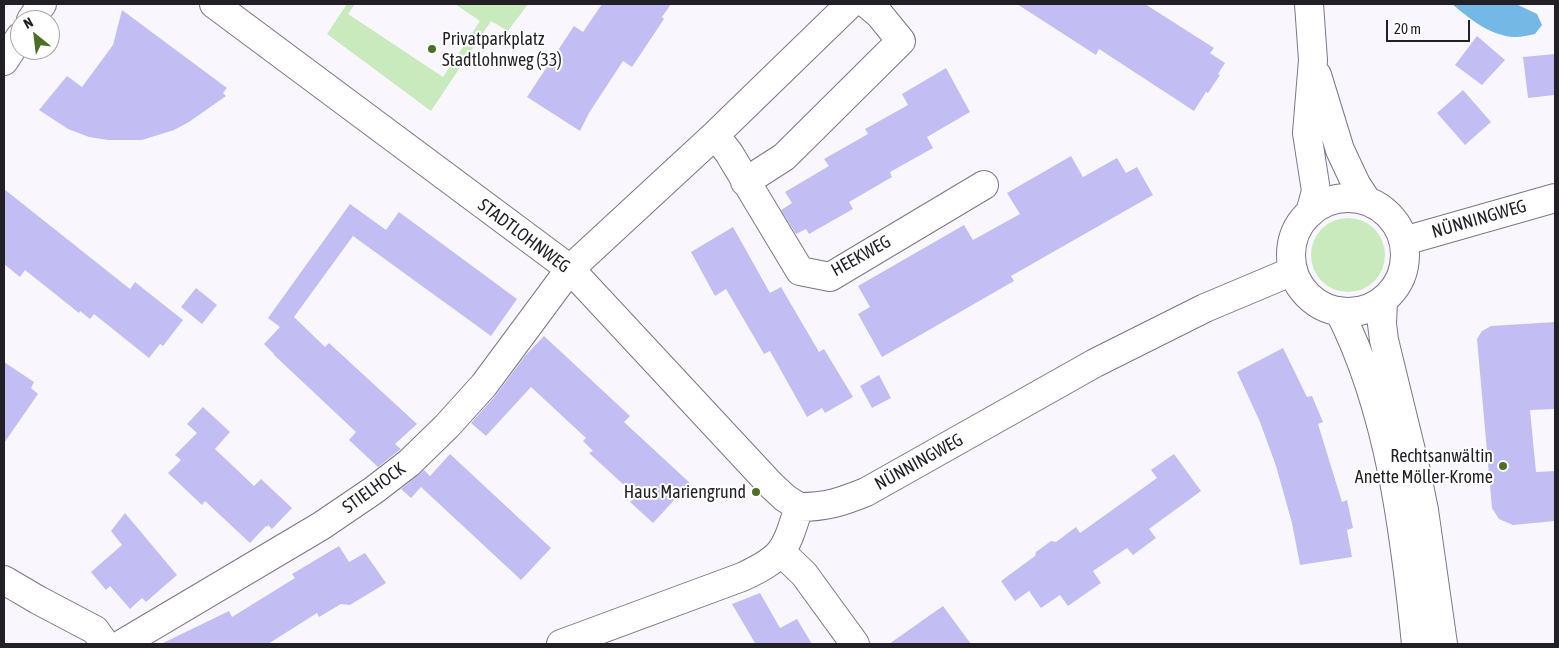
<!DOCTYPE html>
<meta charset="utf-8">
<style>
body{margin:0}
#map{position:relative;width:1559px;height:648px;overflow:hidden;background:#f9f6fe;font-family:"Asap Condensed",sans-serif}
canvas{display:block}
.frame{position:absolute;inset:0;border:5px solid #221f26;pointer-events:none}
.north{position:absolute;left:10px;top:10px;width:50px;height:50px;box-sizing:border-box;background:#fff;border:1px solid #a7a5a8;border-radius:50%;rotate:331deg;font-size:14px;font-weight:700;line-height:20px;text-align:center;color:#221f26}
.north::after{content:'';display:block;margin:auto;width:18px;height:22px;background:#4c6e26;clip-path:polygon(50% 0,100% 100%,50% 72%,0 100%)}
.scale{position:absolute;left:1386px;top:20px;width:84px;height:22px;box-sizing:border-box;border:2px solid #221f26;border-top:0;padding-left:6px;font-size:15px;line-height:18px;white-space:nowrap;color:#221f26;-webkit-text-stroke:4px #fff;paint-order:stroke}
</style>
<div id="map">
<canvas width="1559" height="648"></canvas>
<div class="frame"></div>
<div class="north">N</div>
<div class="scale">20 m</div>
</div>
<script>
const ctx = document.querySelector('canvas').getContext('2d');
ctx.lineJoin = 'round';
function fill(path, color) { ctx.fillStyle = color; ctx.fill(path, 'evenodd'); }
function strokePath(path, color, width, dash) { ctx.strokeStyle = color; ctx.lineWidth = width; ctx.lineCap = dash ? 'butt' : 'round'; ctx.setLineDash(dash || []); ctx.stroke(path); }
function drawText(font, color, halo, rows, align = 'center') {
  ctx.font = font + ' "Asap Condensed",sans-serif'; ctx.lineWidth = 4; ctx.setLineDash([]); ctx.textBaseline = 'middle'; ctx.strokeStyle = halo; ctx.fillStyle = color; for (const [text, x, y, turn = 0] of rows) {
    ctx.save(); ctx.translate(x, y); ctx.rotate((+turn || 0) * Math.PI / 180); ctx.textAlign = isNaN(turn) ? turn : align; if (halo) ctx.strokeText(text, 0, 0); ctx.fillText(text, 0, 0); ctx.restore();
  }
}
fill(new Path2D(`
 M347,4H355L348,14L443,77L480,21L455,4H528L508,31L491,21L431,111L327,34Z
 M1311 255a37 37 0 1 1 74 0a37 37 0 1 1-74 0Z`), '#c8eabd');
fill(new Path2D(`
 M1452,4H1516L1537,14L1542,25L1535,34C1529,35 1522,37 1515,37C1490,36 1470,19 1452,4Z`), '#74b8e5');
fill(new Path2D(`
 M602,4H671L662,17L664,19L632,67L623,61L589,113L580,131L527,97L574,26L583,32Z
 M1017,4H1145L1214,48L1210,53L1225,63L1218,74L1220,75L1208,93L1206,92L1194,111L1099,49L1096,55Z
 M122,10L227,88L223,93L226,96L189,122L174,130L142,140H108L89,137L68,129L39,110L67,76L82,87L113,45Z
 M1477,36L1505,60L1482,85L1455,65Z
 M1555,54V95L1528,98L1523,57Z
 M946,68L970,112L927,137L933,148L890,172L892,177L849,202L853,209L809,234L806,229L796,234L781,210L792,203L785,192L829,166L824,159L868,134L865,129L908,105L902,94Z
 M1463,90L1491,122L1465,145L1437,113Z
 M1071,156L1083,177L1117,158L1126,173L1137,167L1153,195L1011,276L1014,281L882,357L858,314L870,307L858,286L964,225L973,240L1020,214L1007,193Z
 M4,189L130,289L135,282L183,320L163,346L160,344L149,358L94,314L90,319L80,311L79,313L25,270L20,277L4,264Z
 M350,204L386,230L399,212L517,299L491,336L353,236L294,317L325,347L329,343L417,424L395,444L401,449L378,467L349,440L356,432L274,355V354L264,344L280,327L268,318Z
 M733,227L770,293L781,287L819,352L824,349L853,397L825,413L822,408L807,417L770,351L764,354L726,289L715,296L691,252Z
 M196,288L217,305L202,324L181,307Z
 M1555,322V409L1530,410L1536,472L1555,471V521L1513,525L1499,519L1492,508L1477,339L1482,331L1491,326Z
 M544,336L630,416L624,422L690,483L653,523L630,502L636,496L589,453L593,451L583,441L586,438L531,387L486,436L471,423L496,395L525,356Z
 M1283,348L1307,397L1312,396L1323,422L1318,424L1342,502L1347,500L1353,528L1347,530L1352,557L1300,565L1292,523L1276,466L1260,422L1237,372Z
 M4,362L34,382L31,388L38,394L4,443Z
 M879,375L891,398L872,408L860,386Z
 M203,407L230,432L215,449L254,486L261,479L292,508L272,529L268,525L267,527L266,526L250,543L205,501L202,505L168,473L181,460L175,455L197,433L187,424Z
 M450,454L551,548L521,580L421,487L411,498L401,489L424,470L430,476Z
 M1174,454L1201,491L1149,529L1156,538L1133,555L1127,548L1093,571L1101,583L1068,606L1060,595L1041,608L1029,591L1015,601L1001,581L1035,556L1036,552L1051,541L1056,542L1076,527L1080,533L1157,478L1151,470Z
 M125,513L177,575L146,602L142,598L130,609L110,586L106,590L91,572L122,545L111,531Z
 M339,546L349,562L365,553L386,583L350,605L341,604L319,617L317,613L268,644H161L229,611L232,617L295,578L292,574Z
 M760,593L780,628L797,619L812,644H752L755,643L732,604Z
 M943,606L971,644H889Z`), '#c2bef4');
const minor = new Path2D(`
 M214,4L570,269L771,485L785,498L799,507
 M1309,4L1313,60L1307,133L1316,191L1310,213
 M31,20L42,4
 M4,61L20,37
 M1317,75L1340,150L1356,184L1367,201
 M715,135L729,153L800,271L830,277L984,185
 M745,182L784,157L901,41L879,14L867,4
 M1291 255a57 57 0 1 1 114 0a57 57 0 1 1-114 0Z
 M1404,241L1555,198
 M1383,301L1382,324L1384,340L1416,471L1424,510L1443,644
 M1339,311C1390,411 1405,534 1416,644
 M799,507C827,507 841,502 866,492L1095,363L1205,308L1293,271
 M782,553L804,574L855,644
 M4,580L38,600L95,630L105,644
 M122,644L321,526L374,490L409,463L447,426L484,385L570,269L715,135L850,4
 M561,644L742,577C785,557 785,550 799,507`);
strokePath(minor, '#7c7587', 30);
strokePath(minor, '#fff', 28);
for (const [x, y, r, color] of [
 [432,49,5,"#4c6e26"],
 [1503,466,5,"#4c6e26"],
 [756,492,5,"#4c6e26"]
]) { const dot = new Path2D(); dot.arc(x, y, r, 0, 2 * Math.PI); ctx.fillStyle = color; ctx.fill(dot); strokePath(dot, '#fff', 2); }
drawText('18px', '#221f26', '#fff', [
 ["Privatparkplatz",442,39,"left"],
 ["Stadtlohnweg (33)",442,60,"left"],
 ["Rechtsanwältin",1493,456],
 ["Anette Möller-Krome",1493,477],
 ["Haus Mariengrund",746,492]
], 'right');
drawText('18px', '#221f26', '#fff', [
 ["NÜNNINGWEG",1479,219,-16],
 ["STADTLOHNWEG",524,236,37],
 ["HEEKWEG",861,256,-29],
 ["NÜNNINGWEG",919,462,-29],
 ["STIELHOCK",374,488,-36]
]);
</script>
